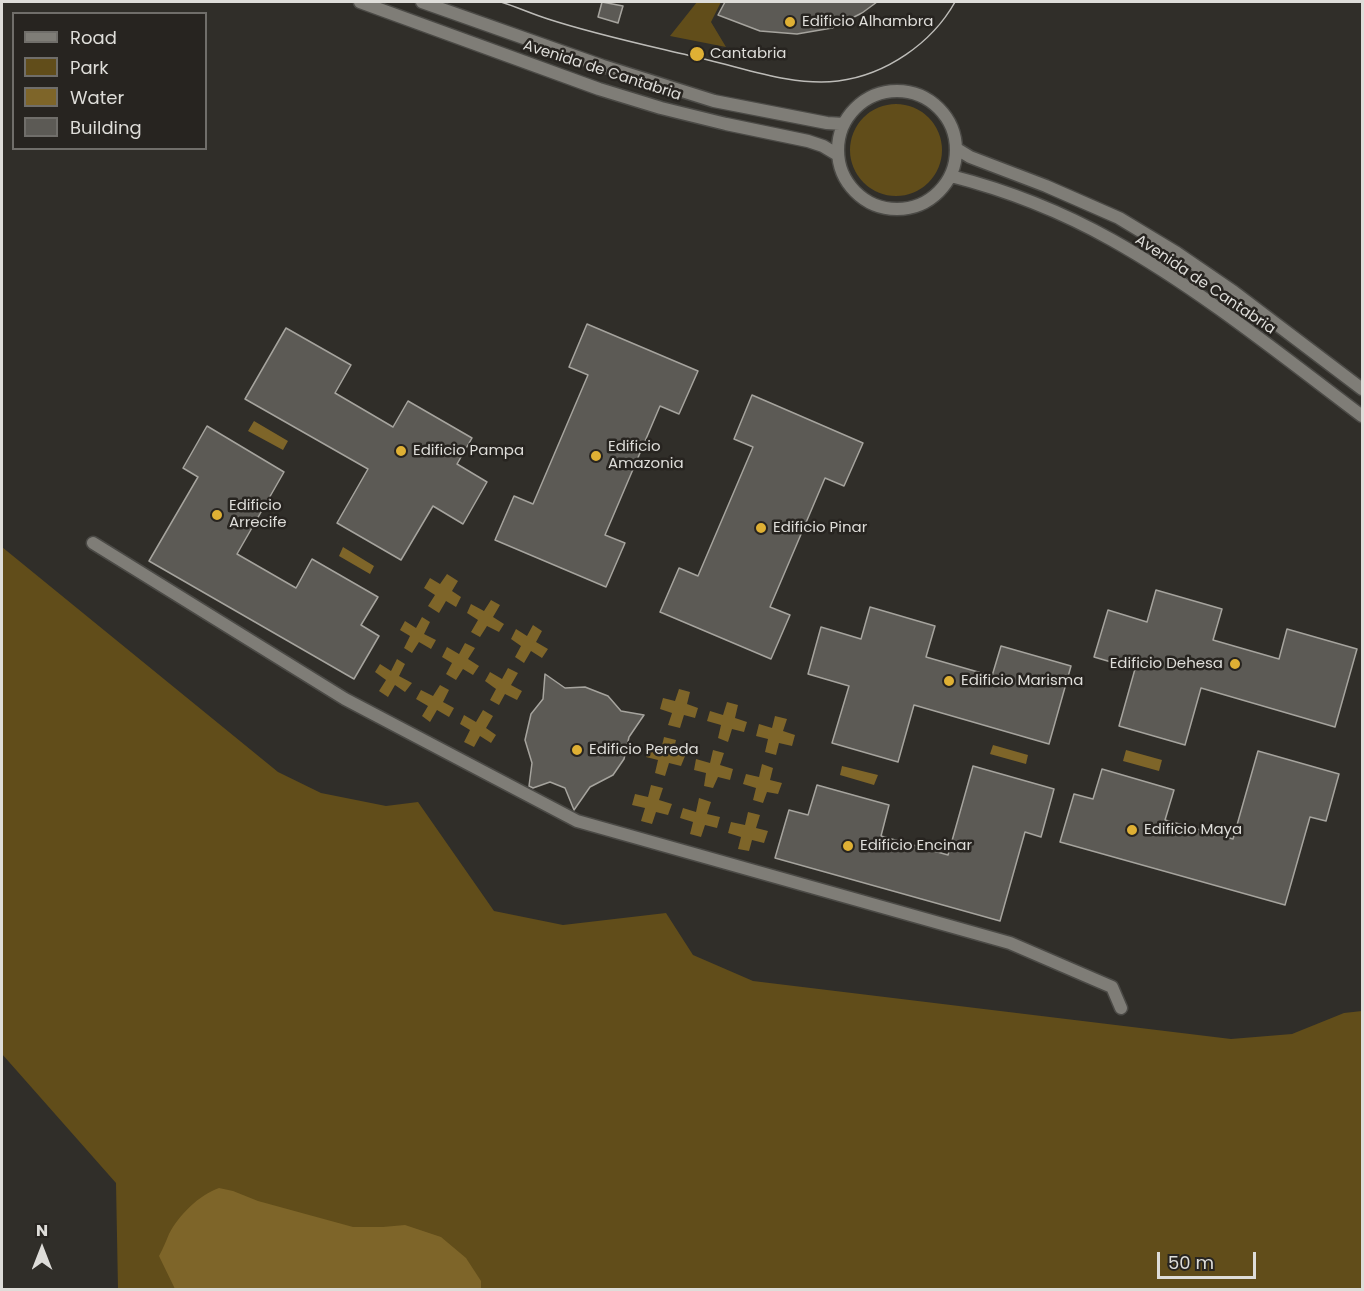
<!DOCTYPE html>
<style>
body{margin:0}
#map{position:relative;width:1364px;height:1291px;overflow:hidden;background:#302e29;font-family:Poppins,sans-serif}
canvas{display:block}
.frame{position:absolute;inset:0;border:3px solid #deddd9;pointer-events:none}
.legend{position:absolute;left:12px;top:12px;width:195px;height:138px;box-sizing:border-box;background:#272420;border:2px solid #706e6a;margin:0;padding:8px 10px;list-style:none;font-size:18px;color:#deddd9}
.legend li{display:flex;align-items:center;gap:12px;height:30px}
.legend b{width:30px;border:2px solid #706e6a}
.north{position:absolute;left:12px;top:1219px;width:60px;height:60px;-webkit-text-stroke:4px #272420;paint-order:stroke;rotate:0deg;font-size:16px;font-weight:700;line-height:24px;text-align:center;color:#deddd9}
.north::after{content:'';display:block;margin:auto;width:21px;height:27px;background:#deddd9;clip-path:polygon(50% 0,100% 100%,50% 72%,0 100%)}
.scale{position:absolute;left:1157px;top:1252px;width:99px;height:27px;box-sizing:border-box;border:3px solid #deddd9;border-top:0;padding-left:8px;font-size:18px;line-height:21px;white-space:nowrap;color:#deddd9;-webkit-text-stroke:4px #272420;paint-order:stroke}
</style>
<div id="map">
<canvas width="1364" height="1291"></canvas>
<div class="frame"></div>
<ul class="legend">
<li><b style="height:8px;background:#7f7d77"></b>Road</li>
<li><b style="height:16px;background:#614d1a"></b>Park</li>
<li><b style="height:16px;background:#7e6529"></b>Water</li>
<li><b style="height:16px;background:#5c5a55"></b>Building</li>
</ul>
<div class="north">N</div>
<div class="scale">50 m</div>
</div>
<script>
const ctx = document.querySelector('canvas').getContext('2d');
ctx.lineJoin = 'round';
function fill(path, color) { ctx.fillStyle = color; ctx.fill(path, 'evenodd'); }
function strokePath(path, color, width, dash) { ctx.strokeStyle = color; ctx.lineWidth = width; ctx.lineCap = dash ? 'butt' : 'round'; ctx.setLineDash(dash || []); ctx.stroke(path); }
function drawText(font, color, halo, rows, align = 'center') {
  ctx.font = font + ' Poppins,sans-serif'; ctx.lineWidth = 5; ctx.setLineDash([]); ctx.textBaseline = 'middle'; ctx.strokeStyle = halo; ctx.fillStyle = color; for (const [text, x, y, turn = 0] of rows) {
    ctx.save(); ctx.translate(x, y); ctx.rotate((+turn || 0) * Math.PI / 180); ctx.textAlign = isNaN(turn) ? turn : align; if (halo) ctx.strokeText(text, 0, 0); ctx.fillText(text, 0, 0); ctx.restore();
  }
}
fill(new Path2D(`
 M697,2H721L711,22L726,47L670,36Z
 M850 150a46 46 0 1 1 92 0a46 46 0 1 1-92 0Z
 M2,547L278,772L321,793L386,806L418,802L494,911L563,925L666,913L693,955L753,981L1231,1039L1292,1034L1344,1013L1362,1011V1289H118L116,1183L2,1054Z`), '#614d1a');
fill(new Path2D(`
 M254,421L288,441L283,450L248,431Z
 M343,547L374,566L370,574L339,556Z
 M447,574L458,581L452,591L461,597L456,607L446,601L439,613L428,606L435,595L424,588L430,578L440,584Z
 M491,600L500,605L493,617L504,624L499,632L487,626L480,637L471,632L478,620L467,613L471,604L484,611Z
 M422,617L430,622L424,634L436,640L431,649L419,642L412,653L404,648L410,636L400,630L405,621L416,628Z
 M533,625L542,631L536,642L548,649L542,658L531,651L524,663L515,657L521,646L511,639L516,629L527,636Z
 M465,643L475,648L468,659L479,666L473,675L463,669L456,680L446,674L452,663L442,657L447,647L459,654Z
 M397,659L405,664L399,676L412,683L405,692L395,685L388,697L379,691L386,680L375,672L380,664L391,671Z
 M508,668L518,673L511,685L522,691L517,700L505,694L499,705L490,700L496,689L485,681L490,672L502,679Z
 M440,685L449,690L443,702L454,708L449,717L437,710L430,722L422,716L428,706L416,699L421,690L433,696Z
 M679,689L690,692L687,704L698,708L695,718L684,715L680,728L668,725L672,713L660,709L663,698L675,701Z
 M727,702L738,705L735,718L747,722L744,732L732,729L728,742L718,738L721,725L707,721L710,711L723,715Z
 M483,710L493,716L486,728L496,735L491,743L480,736L474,747L464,742L470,730L460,724L464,715L476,722Z
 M775,716L787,719L783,731L795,735L792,746L779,743L776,755L765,752L768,739L756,736L759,724L772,728Z
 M664,737L676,740L673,753L685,756L681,766L669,763L665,776L655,773L658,760L646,757L649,746L661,750Z
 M993,745L1028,755L1026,764L990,754Z
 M713,750L724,753L720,765L733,769L730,780L718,777L713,788L704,786L706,773L694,770L696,759L710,763Z
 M1126,750L1162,760L1159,771L1123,761Z
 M762,764L773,768L770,780L782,783L778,794L767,792L763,803L753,800L756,788L743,784L746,774L759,777Z
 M842,766L878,775L874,785L840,775Z
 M651,785L663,788L659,800L672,804L668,815L656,812L652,824L641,821L645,808L632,805L635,794L648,797Z
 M699,798L711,802L707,814L720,817L717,828L705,825L701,837L690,834L693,822L680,818L683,808L696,812Z
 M748,812L760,815L756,828L768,831L764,843L752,840L749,851L738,849L741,837L728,833L731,822L745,825Z
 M219,1188L233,1191L258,1201L353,1227H383L405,1225L441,1237L466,1258L481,1281V1289H175L159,1256C163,1249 166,1241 169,1234C179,1215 199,1195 219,1188Z`), '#7e6529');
const building = new Path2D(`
 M602,2L623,6L618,23L598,17Z
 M725,2H877L862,13L832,28L797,34L760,31L718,15Z
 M587,324L698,371L679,414L660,406L605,535L625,543L606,587L495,540L514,496L533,504L588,375L569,367Z
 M286,328L351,365L335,393L393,427L408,401L472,438L457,464L487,482L463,524L433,506L401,560L337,523L368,469L245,399Z
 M752,395L863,443L844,486L825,478L770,607L790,615L771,659L660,612L679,568L698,576L753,447L734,439Z
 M207,426L284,472L237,554L296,588L312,559L378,597L361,625L379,636L354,679L149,561L198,477L183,468Z
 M1156,590L1222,609L1213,640L1279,659L1287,629L1357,649L1335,727L1201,688L1185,745L1119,726L1135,669L1094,657L1108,610L1147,622Z
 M870,607L935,626L926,657L992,676L1001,646L1071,666L1049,744L914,705L898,762L832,743L849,686L808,674L821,627L861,639Z
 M545,674L565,688L585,687L608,696L621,711L644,715L629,737L624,759L613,775L590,787L574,810L565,788L550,782L533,788L529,786L532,763L525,740L531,714L543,699Z
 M1258,751L1339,774L1326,821L1310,817L1285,905L1060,842L1074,794L1093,799L1102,769L1174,790L1165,820L1233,839Z
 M973,766L1054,789L1041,837L1025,832L1000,921L775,858L789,810L808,815L817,785L889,805L881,836L948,855Z`);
fill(building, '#5c5a55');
strokePath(building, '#a6a49e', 1.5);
const street = new Path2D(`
 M360,2L599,89L661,108L726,124L808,141L823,146L838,155
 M422,2L603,66L714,101L827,123L844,124
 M838 150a59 59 0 1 1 118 0a59 59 0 1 1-118 0Z
 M957,149L970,157L1046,186L1119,218L1177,253L1234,292L1362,389
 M951,176C1006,190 1062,212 1112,240C1201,290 1281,355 1362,416
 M93,543L345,699L577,821L1010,943L1112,987L1121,1008`);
strokePath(street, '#4b4a46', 15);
strokePath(street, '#7f7d77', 12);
strokePath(new Path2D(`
 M501,2C517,7 532,14 548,19C600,36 655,47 708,60C750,70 794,86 838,81C886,75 932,43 955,2`), '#bdbcb8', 1.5);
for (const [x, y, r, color] of [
 [790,22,6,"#dfb034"],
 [697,54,8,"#dfb034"],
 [401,451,6,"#dfb034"],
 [596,456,6,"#dfb034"],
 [217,515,6,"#dfb034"],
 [761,528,6,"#dfb034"],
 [1235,664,6,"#dfb034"],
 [949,681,6,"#dfb034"],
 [577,750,6,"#dfb034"],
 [1132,830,6,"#dfb034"],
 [848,846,6,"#dfb034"]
]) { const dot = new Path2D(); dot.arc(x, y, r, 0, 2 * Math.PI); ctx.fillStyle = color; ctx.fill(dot); strokePath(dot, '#272420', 2); }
drawText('15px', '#deddd9', '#272420', [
 ["Edificio Alhambra",802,22],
 ["Cantabria",710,54],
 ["Edificio",608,447],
 ["Amazonia",608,464],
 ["Edificio Pampa",413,451],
 ["Edificio",229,506],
 ["Arrecife",229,523],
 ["Edificio Pinar",773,528],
 ["Edificio Dehesa",1223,664,"right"],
 ["Edificio Marisma",961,681],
 ["Edificio Pereda",589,750],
 ["Edificio Maya",1144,830],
 ["Edificio Encinar",860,846]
], 'left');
drawText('15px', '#deddd9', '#272420', [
 ["Avenida de Cantabria",602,71,18],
 ["Avenida de Cantabria",1205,285,34]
]);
</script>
